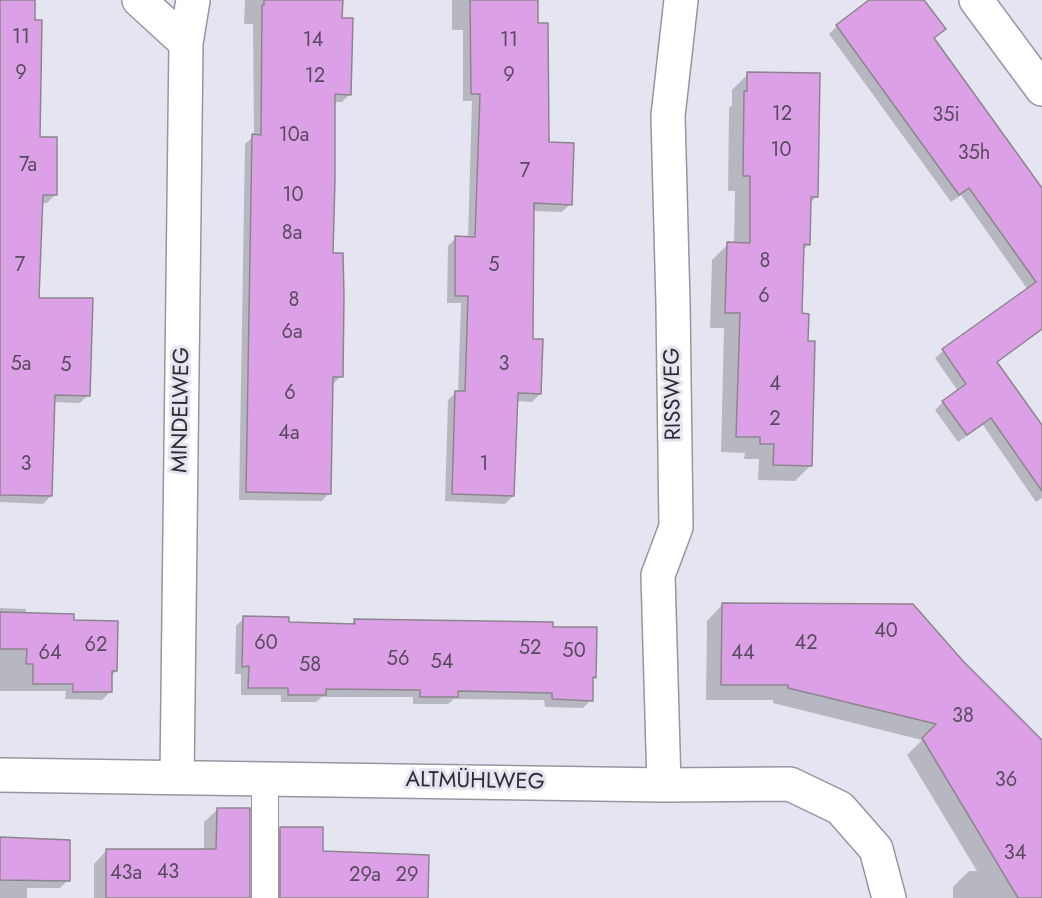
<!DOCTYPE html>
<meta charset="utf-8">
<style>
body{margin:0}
canvas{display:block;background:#e5e5f1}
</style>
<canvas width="1042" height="898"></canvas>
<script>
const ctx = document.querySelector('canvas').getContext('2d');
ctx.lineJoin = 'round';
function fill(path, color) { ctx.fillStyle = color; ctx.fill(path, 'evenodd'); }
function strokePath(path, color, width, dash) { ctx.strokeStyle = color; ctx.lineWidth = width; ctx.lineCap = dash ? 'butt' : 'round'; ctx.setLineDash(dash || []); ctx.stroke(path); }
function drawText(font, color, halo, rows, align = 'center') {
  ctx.font = font + ' Jost,sans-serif'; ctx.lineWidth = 6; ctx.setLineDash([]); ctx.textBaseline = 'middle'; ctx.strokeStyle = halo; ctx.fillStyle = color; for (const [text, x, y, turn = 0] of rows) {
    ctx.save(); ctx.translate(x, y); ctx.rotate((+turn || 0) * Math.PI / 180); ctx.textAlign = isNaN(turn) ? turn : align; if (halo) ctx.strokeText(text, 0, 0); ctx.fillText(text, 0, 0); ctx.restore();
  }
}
fill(new Path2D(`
 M0,0H34L39,139L55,195L47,203H41L38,299L88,395L80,403L53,402L51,496L43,504L0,502Z
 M245,0H341V19L350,94L342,102H333L332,255L341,376L333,384H331L329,493L322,501L239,500L245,144L254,136L253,24H244Z
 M452,0H537V24L547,144L570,204L562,212L532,211L531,340L540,394L532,402L516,401L513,496L505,504L445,501L448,400L456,392H458L461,303H447L448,246L456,238H468L472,101H463V30H452Z
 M890,0H922L944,29L933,39L1042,192V329L996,363L1042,427V498L1036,502L983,425L958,442L935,410L943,402L958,391L935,358L943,351L1028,290L961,195L951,202L829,34L837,26L870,2Z
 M748,74L817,196L810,203L809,244L802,251L800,314L807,342L811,465L795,481L758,480L759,459H744L745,453L721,452L724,328H710L712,260L728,244H734L735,191H728L729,108L732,105V90Z
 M722,605L962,662L1042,741V898H953V887L969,871H977L907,755L922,740L773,703V700H706L707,621Z
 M0,608L26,609V614L72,622L116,671L111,676L110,692L102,700L65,699L66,691H0Z
 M244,618L287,623L350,625L355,620L551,628L594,677L591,680V700L583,708L545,707L544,700L454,699L448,704H413V697H322L316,702H281V695H241V674H235L236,626Z
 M217,810L249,898H94V864L106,851L204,850V822Z
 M281,828L321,852L426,898H268V841Z
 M0,838L69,839L68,880L60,888H27V898H0Z`), '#0003');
const building = new Path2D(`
 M0,0H35V20H42L40,137H57V195H43L39,298H93L90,396L55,395L52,496L0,495Z
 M264,0H343L342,18H353L351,95L335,94V180L333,253H343L344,295L343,377H333L331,494L246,492L252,134L261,135L262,5H264Z
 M470,0H538V23H548L549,142L574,143L572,205L534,203L533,339H543L541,394L518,393L514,496L452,494L455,391H465L468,296H455V236L475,237L480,94H471Z
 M869,0H924L946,29L934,38L1042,188V329L997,362L1042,425V491L991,418L967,435L942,401L966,384L942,349L1036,282L969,188L959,195L836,25Z
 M747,72L820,73L818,197H811L810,245L804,244L802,313L809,314L808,341H815L812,466L773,465L774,444H760V437H736L740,313H725L726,279L727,242L750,243V176H743L744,91H747Z
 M722,603L913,604L963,661L1042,740V898H1018L922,738L936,724L788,688V685H721Z
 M0,612L74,614V620L118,621L117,671H112V692H73V684H33V664H26L27,649H0Z
 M243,616L289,617V622L355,624L354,619L553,622V627H597L596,678L593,677V701L552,699V693L458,691V697H420V690L326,689V695H288V688H248L249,666L242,667Z
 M217,808H250V898H106V849H216Z
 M280,827H323V851L429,855L428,898H280Z
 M0,837L70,840V881L0,880Z`);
fill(building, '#dca0e7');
strokePath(building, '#8d858e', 1.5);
const lane = new Path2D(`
 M265,898V779`);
const street = new Path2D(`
 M139,0L186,43
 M976,0L1042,89
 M0,775L664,785L790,784L840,808L876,849L889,898
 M177,777L186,43L193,0
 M664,785L658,575L676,527L673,304L668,116L681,0`);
strokePath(lane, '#9696a1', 28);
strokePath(street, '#9696a1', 36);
strokePath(lane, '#fff', 26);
strokePath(street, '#fff', 33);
drawText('20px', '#594a5f', null, [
 ["11",21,38],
 ["14",313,41],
 ["11",509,41],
 ["9",21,74],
 ["9",509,76],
 ["12",315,77],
 ["12",782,115],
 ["35i",946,116],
 ["10a",294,136],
 ["10",781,151],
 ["35h",974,154],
 ["7a",28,166],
 ["7",525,172],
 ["10",293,196],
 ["8a",292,234],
 ["8",765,262],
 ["7",20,266],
 ["5",494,266],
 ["6",764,297],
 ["8",294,301],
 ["6a",292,333],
 ["5a",21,365],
 ["3",504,365],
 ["5",66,366],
 ["4",775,385],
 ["6",290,394],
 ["2",775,420],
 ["4a",289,434],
 ["3",26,465],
 ["1",484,465],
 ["40",886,632],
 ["60",266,644],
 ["42",806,644],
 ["62",96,646],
 ["52",530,649],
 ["50",574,652],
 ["64",50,654],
 ["44",743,654],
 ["56",398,660],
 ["54",442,663],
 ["58",310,666],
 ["38",963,717],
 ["36",1006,781],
 ["34",1015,854],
 ["43",168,873],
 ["43a",126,874],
 ["29a",365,876],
 ["29",407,876]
]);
drawText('22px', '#2d2d32', '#e5e5f1', [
 ["RISSWEG",674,394,-91],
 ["MINDELWEG",182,410,-89],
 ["ALTMÜHLWEG",475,782,1]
]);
</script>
